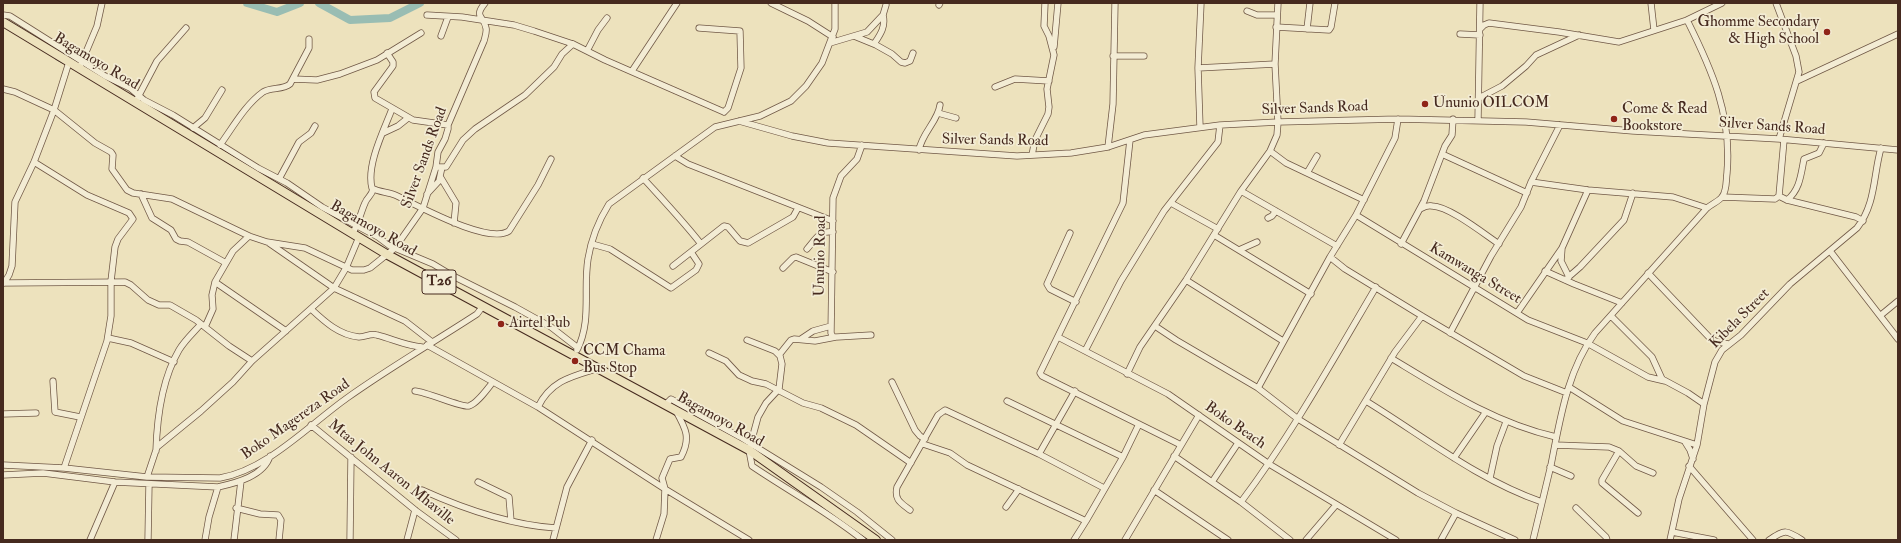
<!DOCTYPE html>
<style>
body{margin:0}
#map{position:relative;width:1901px;height:543px;overflow:hidden;background:#ede2bd;font-family:"IM FELL Double Pica",serif}
canvas{display:block}
.frame{position:absolute;inset:0;border:4px solid #462a1f;pointer-events:none}
</style>
<div id="map">
<canvas width="1901" height="543"></canvas>
<div class="frame"></div>
</div>
<script>
const ctx = document.querySelector('canvas').getContext('2d');
ctx.lineJoin = 'round';
function strokePath(path, color, width, dash) { ctx.strokeStyle = color; ctx.lineWidth = width; ctx.lineCap = dash ? 'butt' : 'round'; ctx.setLineDash(dash || []); ctx.stroke(path); }
function drawText(font, color, halo, rows, align = 'center') {
  ctx.font = font + ' "IM FELL Double Pica",serif'; ctx.lineWidth = 3.5; ctx.setLineDash([]); ctx.textBaseline = 'middle'; ctx.strokeStyle = halo; ctx.fillStyle = color; for (const [text, x, y, turn = 0] of rows) {
    ctx.save(); ctx.translate(x, y); ctx.rotate((+turn || 0) * Math.PI / 180); ctx.textAlign = isNaN(turn) ? turn : align; if (halo) ctx.strokeText(text, 0, 0); ctx.fillText(text, 0, 0); ctx.restore();
  }
}
strokePath(new Path2D(`
 M56,59L63,63`), '#788278', 1.5);
strokePath(new Path2D(`
 M247,3L277,12L300,3
 M319,3L350,20L390,18L420,3`), '#99bdb3', 8);
const minor = new Path2D(`
 M771,3L808,21L833,37
 M1651,3L1654,30
 M1776,3L1796,56L1799,72L1779,139
 M939,5L940,3
 M1247,11L1257,15H1277
 M3,15L10,16L105,76L130,88L144,100L173,115L258,168L287,183L322,207L378,237L390,246L433,264L453,276L515,307L551,327L578,348
 M427,15L462,17L514,25L534,31L573,44L605,60L724,112
 M1276,27L1329,30L1331,27L1335,3
 M699,28L740,31L741,68L728,108L724,112
 M1307,29L1310,3
 M1480,29L1484,25L1489,23L1559,32L1619,42L1687,20L1722,3
 M1460,34L1480,35
 M441,36L448,17
 M854,36L876,45L892,54L901,62L905,63L910,61L913,53
 M830,43L867,32L883,15L886,5
 M874,44C880,35 886,27 883,15
 M1054,47L1058,3
 M587,51L598,30L607,18
 M387,53L393,62V66L374,92L375,98L413,120L448,125
 M1113,56H1144
 M81,64L97,26L102,3
 M1198,68L1275,64
 M632,71L677,3
 M293,79L317,80L340,74L377,60L421,33
 M1797,81L1898,34
 M995,87L1015,79L1049,81
 M3,89L15,92L54,110L95,143L111,152L113,155L112,169L127,190L133,193L172,199L249,236L267,242L305,248L352,270H364L370,268L395,248L423,208L436,167L438,152L445,139L448,129V125L484,41C485,37 487,32 486,28C484,15 473,18 485,3
 M1479,98L1502,86L1526,66L1536,55L1579,35
 M137,99L157,61L186,28
 M392,109C384,130 366,165 372,188C378,192 388,192 395,195C417,205 488,245 509,231L538,185L551,159
 M938,113L956,118
 M1478,120L1480,3
 M739,121L792,136L828,143L1017,156L1071,153L1108,147L1144,135L1220,125L1278,122L1398,119L1526,122L1633,131L1779,139L1898,150
 M1200,127L1198,68L1201,3
 M193,128L205,118L222,90
 M383,133L398,126L408,118
 M1130,140L1123,203L1040,373L1042,376L1181,445
 M220,145C233,127 245,105 263,92C271,87 283,90 290,84L309,48V39
 M862,145L857,159L841,176L833,198L831,333L833,337H837L871,335
 M1108,147L1113,104L1115,3
 M919,150C922,133 938,121 940,105
 M1270,151L1286,163L1364,200
 M1442,154L1527,193
 M1032,155L1035,140L1048,114L1049,107L1047,89L1054,55L1049,36L1044,26L1045,3
 M675,156L688,164L833,221
 M34,162L87,195L129,213L133,219L118,239L115,247L111,281V316L107,341L64,468
 M436,167H446L463,140L475,129L525,95L554,67L562,54L573,44
 M1307,173L1317,156
 M441,178L456,203L454,223
 M643,178C663,200 683,221 701,244
 M279,179L299,142L311,133L315,126
 M1531,182L1588,190L1673,197L1707,208
 M1241,191L1337,246
 M141,194L152,218L171,230L176,239L180,241L188,242L226,263
 M427,194L439,181L442,167
 M1779,196L1787,200L1856,217L1863,221
 M1722,197L1775,199L1779,196L1784,140
 M1787,200C1800,190 1801,174 1804,159L1819,153L1824,143
 M1171,203L1218,229
 M1420,209C1424,207 1427,205 1432,206C1449,206 1484,234 1499,244
 M1356,215L1528,320L1587,343L1648,377L1665,381
 M1268,218L1272,216L1276,211
 M1070,233L1047,284L1050,289L1076,302
 M352,234C359,224 360,214 365,203C367,197 372,196 373,189
 M1214,235L1311,294
 M269,243L334,288L405,321L432,342
 M592,244L610,249L671,288L696,270L699,264L691,252
 M1401,244L1424,201L1445,146L1452,135L1453,119
 M1562,248L1561,261L1569,277
 M807,249C816,239 819,230 833,232
 M1239,250L1257,242
 M1830,251L1898,339
 M1330,257L1345,269L1422,316L1524,376L1567,393
 M673,266L724,226L728,227L740,241L748,243L793,217L798,208
 M783,268L793,258L796,257L833,272
 M1545,271L1574,284L1622,303
 M1648,273L1709,337L1715,341L1728,344
 M1186,280L1283,341
 M1565,280L1580,267L1624,220L1633,193
 M215,282L286,331
 M3,283L125,282L131,285L148,300L159,305H170L196,320L229,346L252,361
 M4,283L9,275L12,266L15,202L34,162L54,110L69,62
 M311,309C325,322 339,335 359,337C366,337 370,333 377,335C393,339 406,346 422,347
 M1517,313L1562,248L1588,190
 M1881,315L1898,301
 M1611,316L1652,357L1662,379L1688,393L1704,404
 M1155,326L1176,340L1258,388L1298,419L1418,493L1456,513L1515,540
 M205,327L213,309L212,295L215,282L233,251L249,236
 M1450,333L1491,256L1521,207L1531,182L1560,125
 M1058,337L1168,394L1269,464L1396,540
 M108,338L131,343L174,362
 M801,339L813,331L831,326
 M747,340L775,351L780,356L782,364L779,389L766,403L758,417L749,450L752,466C789,491 828,512 863,540
 M427,345L538,407L665,489L664,514L656,540
 M577,350C592,321 583,290 588,259C591,240 599,220 609,204L715,127L760,116L791,101L806,86L822,63L835,29V3
 M1085,351L1121,281L1164,211L1218,142L1220,125
 M709,353L726,361L739,375L752,381L766,384L803,403L821,408L856,425L911,463
 M779,355L791,340L794,339L815,341L836,337
 M1391,358C1444,390 1495,423 1556,437
 M1127,374L1140,347L1186,280L1241,191L1270,151L1277,135L1278,122L1275,64L1278,3
 M53,381L55,412L80,417
 M892,382L915,430L920,436L925,439
 M1569,387L1623,421L1697,445
 M1258,388L1330,257L1356,215L1395,138L1398,119
 M415,391C427,392 463,408 469,406C478,403 487,389 493,382
 M1007,401L1123,457
 M1366,401C1423,436 1478,480 1542,502
 M665,405L671,399L740,437L821,487L857,512L892,540
 M538,407C551,380 573,376 599,368
 M676,411C686,429 691,438 681,457L670,459L662,478L665,489L749,540
 M3,414L36,413
 M311,425L415,510L456,540
 M1685,442L1690,450L1693,459
 M923,444L950,453L967,465L1086,521
 M1339,445L1395,352L1422,316
 M1555,445L1609,447L1619,451L1636,466L1653,473
 M156,451C157,417 162,379 179,350C185,340 194,332 201,324
 M1619,451L1602,480V483L1638,513
 M1039,454L1075,391
 M1174,456L1241,502L1290,540
 M1454,458L1485,413
 M3,465L64,468L147,477L220,478C267,470 309,425 347,398C389,368 434,342 477,314L483,306
 M1689,466L1753,540
 M1550,467L1571,476
 M3,475L43,473L115,482L218,487C236,483 264,476 270,456
 M147,477L157,447L201,411L233,382L252,361L334,288L346,268L359,237
 M1490,478L1497,446L1506,422
 M478,482L509,497L511,521
 M1212,482L1238,443
 M422,490C464,509 510,525 556,528
 M1154,490L1228,540
 M1241,502C1292,434 1333,360 1376,287
 M1006,507L1019,489
 M236,508L260,514L278,515L281,520L279,540
 M1576,508L1606,537L1607,540
 M910,510C901,503 894,500 897,487L938,415L945,410L1039,454L1104,488
 M1672,532L1714,540
 M90,540L115,482
 M148,540L149,484
 M205,540L209,517L218,487
 M234,540L241,481
 M350,540L351,457
 M407,540L415,510
 M553,540L567,487L592,440
 M1074,540L1086,521L1123,457L1139,424
 M1125,540L1199,415
 M1306,540L1336,505
 M1441,540L1456,513
 M1533,540C1539,515 1545,490 1551,465C1560,420 1567,371 1595,333L1707,208C1712,204 1719,201 1722,197C1727,191 1726,180 1727,173C1732,115 1712,70 1687,20
 M1670,540L1679,499L1697,445L1704,404L1715,362L1722,350L1741,335L1790,284L1857,228C1876,204 1873,176 1881,148
 M1769,540C1785,530 1785,529 1802,540`);
const highway = new Path2D(`
 M3,22L388,255L749,450L876,540`);
strokePath(minor, '#705846', 7);
strokePath(highway, '#462a1f', 10);
strokePath(minor, '#f3ecd4', 5.5);
strokePath(highway, '#ede2bd', 8);
for (const [x, y, r, color] of [
 [1827,32,4,"#8f2418"],
 [1425,104,4,"#8f2418"],
 [1614,119,4,"#8f2418"],
 [501,324,4,"#8f2418"],
 [575,361,4,"#8f2418"]
]) { const dot = new Path2D(); dot.arc(x, y, r, 0, 2 * Math.PI); ctx.fillStyle = color; ctx.fill(dot); strokePath(dot, '#f3ecd4', 1.5); }
for (const [x, y, w] of [
 [439,282,34]
]) { const box = new Path2D(); box.roundRect(x - w / 2, y - 12, w, 24, 3); ctx.fillStyle = '#f3ecd4'; ctx.fill(box); strokePath(box, '#462a1f', 1); }
drawText('bold 14px', '#462a1f', null, [
 ["T26",439,282]
]);
drawText('15px', '#462a1f', '#f3ecd4', [
 ["Ghomme Secondary",1819,23,"right"],
 ["& High School",1819,40,"right"],
 ["Ununio OILCOM",1433,104],
 ["Come & Read",1622,110],
 ["Bookstore",1622,127],
 ["Airtel Pub",509,324],
 ["CCM Chama",583,352],
 ["Bus Stop",583,369]
], 'left');
drawText('15px', '#462a1f', '#f3ecd4', [
 ["Bagamoyo Road",96,62,31],
 ["Silver Sands Road",1315,109,-2],
 ["Silver Sands Road",1772,127,4],
 ["Silver Sands Road",995,141,1],
 ["Silver Sands Road",425,158,-70],
 ["Bagamoyo Road",373,229,30],
 ["Ununio Road",821,256,-89],
 ["Kamwanga Street",1475,274,31],
 ["Kibela Street",1740,319,-45],
 ["Boko Magereza Road",296,420,-35],
 ["Bagamoyo Road",720,420,29],
 ["Boko Beach",1235,426,35],
 ["Mtaa John Aaron Mhaville",391,473,39]
]);
</script>
